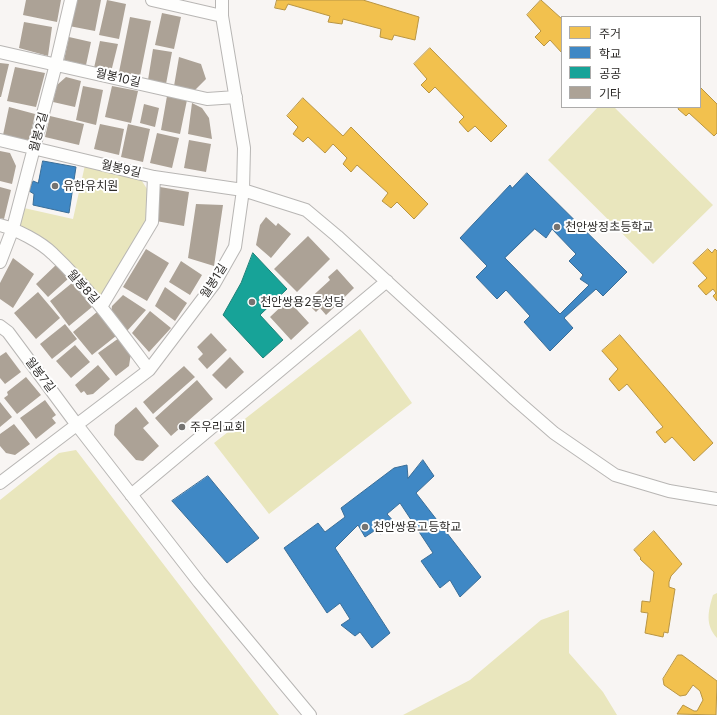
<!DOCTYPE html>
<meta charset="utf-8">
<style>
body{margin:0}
#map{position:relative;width:717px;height:715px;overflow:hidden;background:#f8f5f3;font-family:Inter,"Noto Sans KR",sans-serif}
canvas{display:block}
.legend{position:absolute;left:561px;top:16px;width:140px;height:92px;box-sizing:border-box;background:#fff;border:1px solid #acabaa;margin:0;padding:5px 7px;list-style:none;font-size:12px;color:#2f2d2b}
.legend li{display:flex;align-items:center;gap:8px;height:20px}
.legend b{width:20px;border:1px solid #acabaa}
</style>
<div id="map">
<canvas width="717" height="715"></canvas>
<ul class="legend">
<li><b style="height:11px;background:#f2c14e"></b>주거</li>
<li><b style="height:11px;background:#3f88c5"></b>학교</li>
<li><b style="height:11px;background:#17a398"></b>공공</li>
<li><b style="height:11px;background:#aca296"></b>기타</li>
</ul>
</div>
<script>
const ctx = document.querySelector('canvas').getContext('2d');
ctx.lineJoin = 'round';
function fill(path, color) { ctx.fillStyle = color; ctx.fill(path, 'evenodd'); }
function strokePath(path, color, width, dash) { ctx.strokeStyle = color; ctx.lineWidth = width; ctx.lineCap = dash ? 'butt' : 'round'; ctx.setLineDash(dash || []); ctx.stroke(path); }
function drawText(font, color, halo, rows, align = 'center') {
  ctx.font = font + ' Inter,"Noto Sans KR",sans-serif'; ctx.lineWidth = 4; ctx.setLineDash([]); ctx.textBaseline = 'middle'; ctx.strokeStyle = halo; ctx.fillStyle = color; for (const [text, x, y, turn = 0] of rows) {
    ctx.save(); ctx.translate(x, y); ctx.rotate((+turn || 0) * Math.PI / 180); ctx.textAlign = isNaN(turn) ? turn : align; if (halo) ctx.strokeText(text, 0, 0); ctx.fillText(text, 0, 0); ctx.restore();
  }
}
fill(new Path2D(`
 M598,107H614L713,205L653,264L548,160Z
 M85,165L140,178L149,192L148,221L102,295L97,296L19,228L24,208L73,219Z
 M360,329L412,403L269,514L214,443Z
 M76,450L275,710L279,715H0V500L59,453Z
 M717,593V638C705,625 708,611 713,595Z
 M569,610V653L603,692L617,715H403L470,680L541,620Z`), '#e9e6bd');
const homes = new Path2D(`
 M277,0H363L419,17L415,40L394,35L392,40L380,37L381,29L343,19L342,24L328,22L330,16L288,4L285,10L275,8Z
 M541,0L562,19V53L550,40L544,46L535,37L541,31L527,15Z
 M430,48L507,126L491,142L475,126L468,132L459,122L464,117L435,87L429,93L421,85L427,79L414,64Z
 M700,87L717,104V133L714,136L689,113L686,116L678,109L679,107H700Z
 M303,98L343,136L351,127L428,204L414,219L397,202L391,208L382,201L388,193L357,165L351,172L343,164L347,158L333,144L325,153L308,137L303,142L293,134L298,127L287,116Z
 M708,249L712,253L715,249L717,251V301L713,296L716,293L713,289L706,295L698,286L707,278L693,263Z
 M620,335L713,443L694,461L672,437L665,443L656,432L663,427L627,384L619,391L609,379L618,369L602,351Z
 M654,531L682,564L671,576L669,582V587L675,589L668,633L664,632L663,637L645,633L648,613L641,612L642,601L650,602L654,572L640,559L641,558L634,550Z
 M678,655H682L717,681L716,715L677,714L683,705L694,711H697L703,700L700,691L693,685L686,695L680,696L664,685L663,679Z`);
fill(homes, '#f2c14e');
strokePath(homes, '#b89544', 1);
const schools = new Path2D(`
 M43,161L76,167L69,213L33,205L34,194L29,191L33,181L38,183Z
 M527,173L627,272L603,296L596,289L564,318L573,328L550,351L524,322L530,316L506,290L497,299L476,277L487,266L460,238L510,185L512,188ZM535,229L546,238L552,229L576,254L569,261L583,275L580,279L589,285L560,314L505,258Z
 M423,460L434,476L416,493L481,577L460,597L450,580L440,588L421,561L433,553L400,503L387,514L395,523L380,534L377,529L365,537L358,525L335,548L390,633L372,648L360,632L355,636L341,625L350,619L340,603L327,613L284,548L318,523L325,532L345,517L341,508L394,468L407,465L408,478Z
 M208,476L259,538L227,563L172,501Z`);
fill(schools, '#3f88c5');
strokePath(schools, '#3a6d97', 1);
const public = new Path2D(`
 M253,253L287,289L260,315L283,340L263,358L223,315L241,283Z`);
fill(public, '#17a398');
strokePath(public, '#1e8077', 1);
fill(new Path2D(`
 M26,0H61L57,22L23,15Z
 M78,0H101L95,31L69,26L74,2Z
 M107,0L126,4L119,39L99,35Z
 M162,13L181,17L174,49L155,45Z
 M130,17L151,21L140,76L119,72Z
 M24,22L52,27L48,56L19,48Z
 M69,37L91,42L86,65L64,60Z
 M100,41L118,44L111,72L94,68Z
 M153,49L172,52L166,84L148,80Z
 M179,57L201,64L206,79L195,90L174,86Z
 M0,63L9,64L1,97H0Z
 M15,67L45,73L36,107L7,101Z
 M66,77L81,81L75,107L53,102L57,85Z
 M83,86L103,90L96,125L76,120Z
 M112,86L138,91L131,123L105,117Z
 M167,96L187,100L180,134L161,130Z
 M192,103L202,108L209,118L212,139L188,134Z
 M144,104L159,108L155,127L140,123Z
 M9,107L35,114L29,142L3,135Z
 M50,116L84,124L79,145L45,137Z
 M100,124L124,129L119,155L94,149Z
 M128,124L150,129L143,162L121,157Z
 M157,133L179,138L172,168L150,163Z
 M189,140L211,144L206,172L184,168Z
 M0,151L10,153L16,166L12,184L0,181Z
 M0,187L11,190L4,219L0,218Z
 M160,187L189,192L184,226L156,221Z
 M196,204L223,205L214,266L188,258Z
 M266,217L276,226L278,223L291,234L271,258L256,245L260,225Z
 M308,236L330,259L297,292L274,269Z
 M146,249L169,263L147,301L123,287Z
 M13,258L34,274L13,308L0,299V283Z
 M181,261L202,275L190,295L169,282Z
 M57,264L69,278L48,297L36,284Z
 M337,269L354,288L326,315L320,308L316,312L306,302L330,280L328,277Z
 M72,283L92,307L69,326L50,301Z
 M165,287L187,303L175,321L155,306Z
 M38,292L60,318L36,339L14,313Z
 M123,295L146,310L127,331L111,313L112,306Z
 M288,300L309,323L291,340L270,317Z
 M150,311L171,328L149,352L132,333Z
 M97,312L116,336L92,355L73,332Z
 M65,324L77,339L52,359L40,344Z
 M211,333L227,350L207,369L198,359L203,354L197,347Z
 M119,338L131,353L129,366L116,376L98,353Z
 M75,345L90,362L71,378L56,361Z
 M6,352L21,372L5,384L0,378V356Z
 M230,357L244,372L226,389L212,375Z
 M98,365L110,379L93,394L87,395L84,391L81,393L75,385Z
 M184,366L195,377L153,414L143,402Z
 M26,377L41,395L17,414L4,398L8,395L7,392Z
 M197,380L213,399L171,436L155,418Z
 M45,400L56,415L52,418L56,423L36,439L20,418Z
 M0,402L12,417L0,427Z
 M136,407L149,423L143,428L159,446L143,461L136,460L114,435L115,425Z
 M14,424L30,444L15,455L6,453L0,446V434Z`), '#aca296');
const minor = new Path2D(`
 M152,0L222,16
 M0,52L207,99L236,97
 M0,140L154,177L243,190L306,210L337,236L515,399L554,433L615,475L669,491L717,499
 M0,225C16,229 41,242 53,254C89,288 119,330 149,370
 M0,262L13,228L56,64L71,0
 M101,307L152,222L154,177
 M0,326L8,332L77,425L199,582L310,715
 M0,483L149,370L214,284L235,247L243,190L244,148L222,16V0
 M131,495L387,281`);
strokePath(minor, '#b8b6b4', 14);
strokePath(minor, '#fefefd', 12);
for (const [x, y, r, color] of [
 [55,186,4,"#757371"],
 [557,227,4,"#757371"],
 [252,302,4,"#757371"],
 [182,427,4,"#757371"],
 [365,527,4,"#757371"]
]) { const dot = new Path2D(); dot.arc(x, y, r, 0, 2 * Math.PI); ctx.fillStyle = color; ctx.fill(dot); strokePath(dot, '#fff', 1.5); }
drawText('12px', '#2f2d2b', '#fff', [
 ["월봉10길",118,78,13],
 ["월봉2길",39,132,-75],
 ["월봉9길",121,169,13],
 ["월봉1길",214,281,-57],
 ["월봉8길",83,287,48],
 ["월봉7길",40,375,53]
]);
drawText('12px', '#2f2d2b', '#fff', [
 ["유한유치원",63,186],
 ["천안쌍정초등학교",565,227],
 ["천안쌍용2동성당",260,302],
 ["주우리교회",190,427],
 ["천안쌍용고등학교",373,527]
], 'left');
</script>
